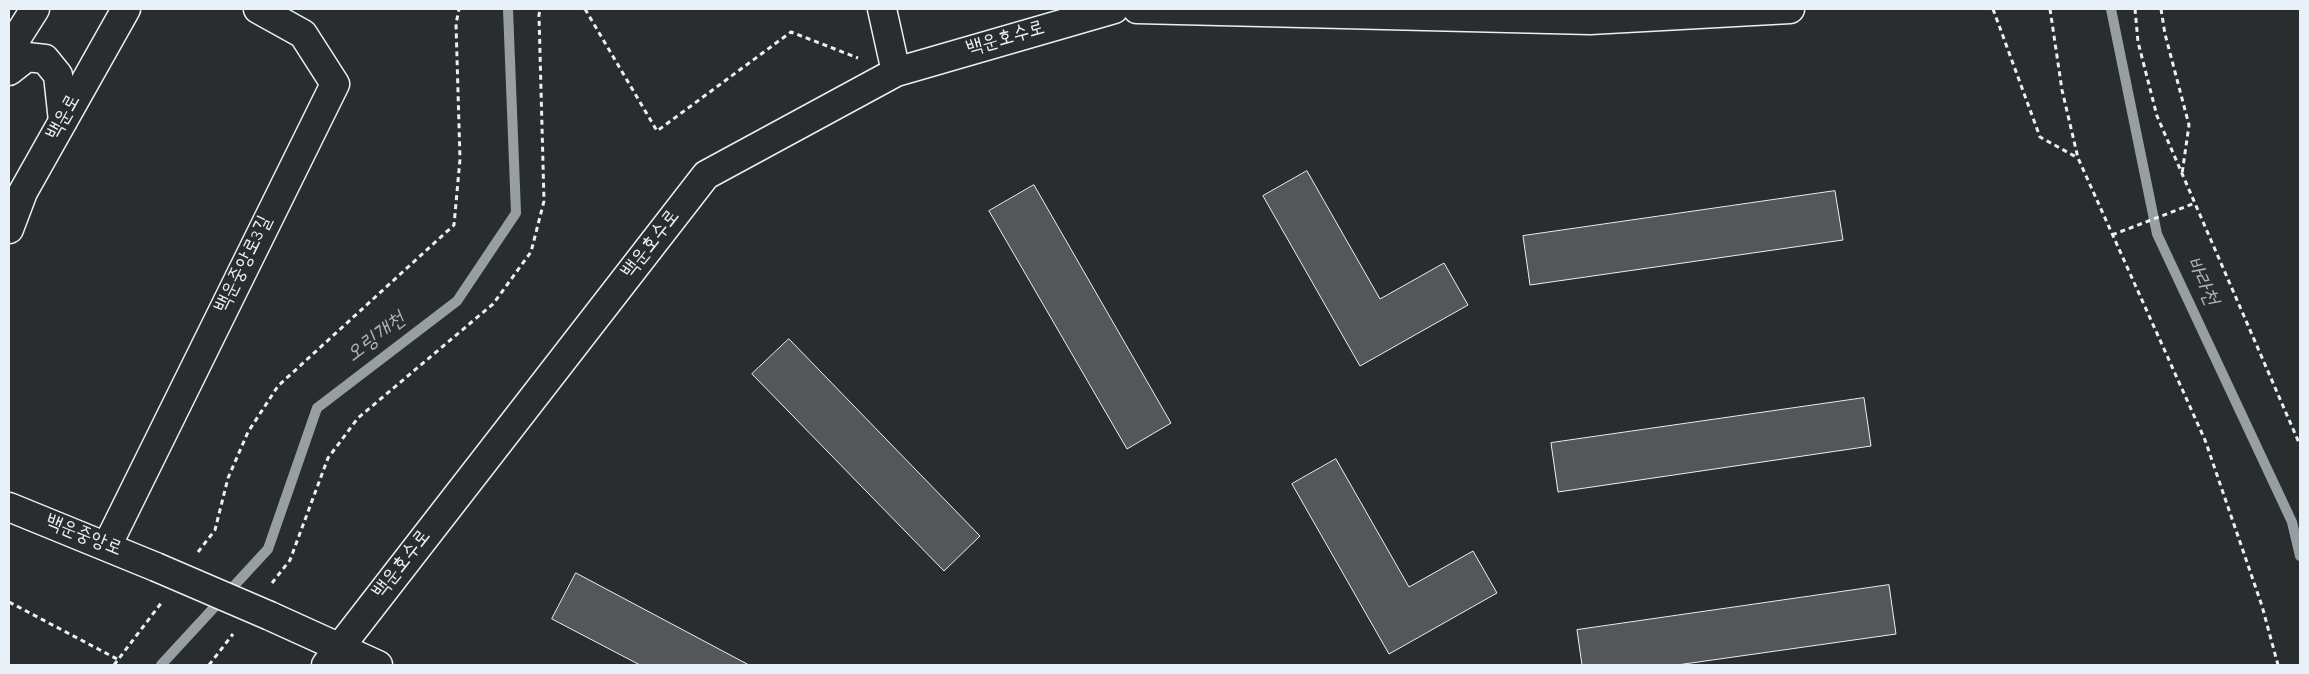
<!DOCTYPE html>
<meta charset="utf-8">
<style>
body{margin:0}
#map{position:relative;width:2309px;height:674px;overflow:hidden;background:#2a2d2e;font-family:"Indie Flower",sans-serif}
canvas{display:block}
.frame{position:absolute;inset:0;border:10px solid #e8f1f8;pointer-events:none}
</style>
<div id="map">
<canvas width="2309" height="674"></canvas>
<div class="frame"></div>
</div>
<script>
const ctx = document.querySelector('canvas').getContext('2d');
ctx.lineJoin = 'round';
function strokePath(path, color, width, dash) { ctx.strokeStyle = color; ctx.lineWidth = width; ctx.lineCap = dash ? 'butt' : 'round'; ctx.setLineDash(dash || []); ctx.stroke(path); }
function fill(path, color) { ctx.fillStyle = color; ctx.fill(path, 'evenodd'); }
function drawText(font, color, halo, rows, align = 'center') {
  ctx.font = font + ' "Indie Flower","Poor Story",sans-serif'; ctx.lineWidth = 4; ctx.setLineDash([]); ctx.textBaseline = 'middle'; ctx.strokeStyle = halo; ctx.fillStyle = color; for (const [text, x, y, turn = 0] of rows) {
    ctx.save(); ctx.translate(x, y); ctx.rotate((+turn || 0) * Math.PI / 180); ctx.textAlign = isNaN(turn) ? turn : align; if (halo) ctx.strokeText(text, 0, 0); ctx.fillText(text, 0, 0); ctx.restore();
  }
}
strokePath(new Path2D(`
 M2111,9L2157,234L2292,522L2300,556
 M161,665L268,549L317,408L457,301L516,213L508,9`), '#989fa3', 10);
const building = new Path2D(`
 M1307,171L1380,299L1444,263L1468,305L1360,366L1263,196Z
 M1034,185L1171,423L1127,449L989,211Z
 M1835,191L1843,240L1530,285L1523,236Z
 M789,339L980,536L944,571L752,374Z
 M1864,398L1871,446L1558,492L1551,443Z
 M1336,459L1409,587L1473,551L1497,593L1389,654L1292,484Z
 M576,573L749,665H640L552,619Z
 M1889,585L1896,634L1677,665H1582L1577,630Z`);
fill(building, '#535759');
strokePath(building, '#e8f1f8', 1);
const minor = new Path2D(`
 M882,9L896,72
 M1137,9L1590,20L1790,9
 M9,507L156,567
 M107,546L335,84L303,34L258,9
 M270,616L378,665
 M326,665L706,175L896,72L1114,9`);
const major = new Path2D(`
 M9,50L35,9
 M9,71L27,57L45,59L58,75L63,121
 M9,229L23,192L126,9`);
strokePath(minor, '#e8f1f8', 31);
strokePath(major, '#e8f1f8', 31);
strokePath(new Path2D(`
 M585,9L657,131L791,32L858,58
 M1993,9L2040,137L2078,158
 M2050,9L2062,90L2078,158L2205,440L2262,606L2278,665
 M2135,9L2138,42L2157,116L2300,445
 M2161,9L2165,34L2189,125L2182,174
 M2112,235L2195,203
 M198,552L215,530L228,478L248,432L278,386L454,225L460,159L456,24L459,9
 M272,583L290,560L328,458L358,418L493,304L531,252L544,201L539,15L540,9
 M9,602L119,660
 M114,665L162,602
 M209,665L233,634`), '#e8f1f8', 3, [5, 4]);
strokePath(minor, '#2a2d2e', 28);
strokePath(major, '#2a2d2e', 28);
const minorBridge = new Path2D(`
 M156,567L270,616`);
strokePath(minorBridge, '#e8f1f8', 31, []);
strokePath(minorBridge, '#2a2d2e', 28);
drawText('20px', '#e8f1f8', '#2a2d2e', [
 ["백운호수로",1006,40,-16],
 ["백운로",65,118,-61],
 ["백운호수로",652,245,-52],
 ["백운중앙로3길",245,265,-64],
 ["백운중앙로",83,537,22],
 ["백운호수로",403,565,-52]
]);
drawText('italic 21px', '#acb3b9', '#2a2d2e', [
 ["바라천",2200,282,65],
 ["오링개천",377,339,-37]
]);
</script>
